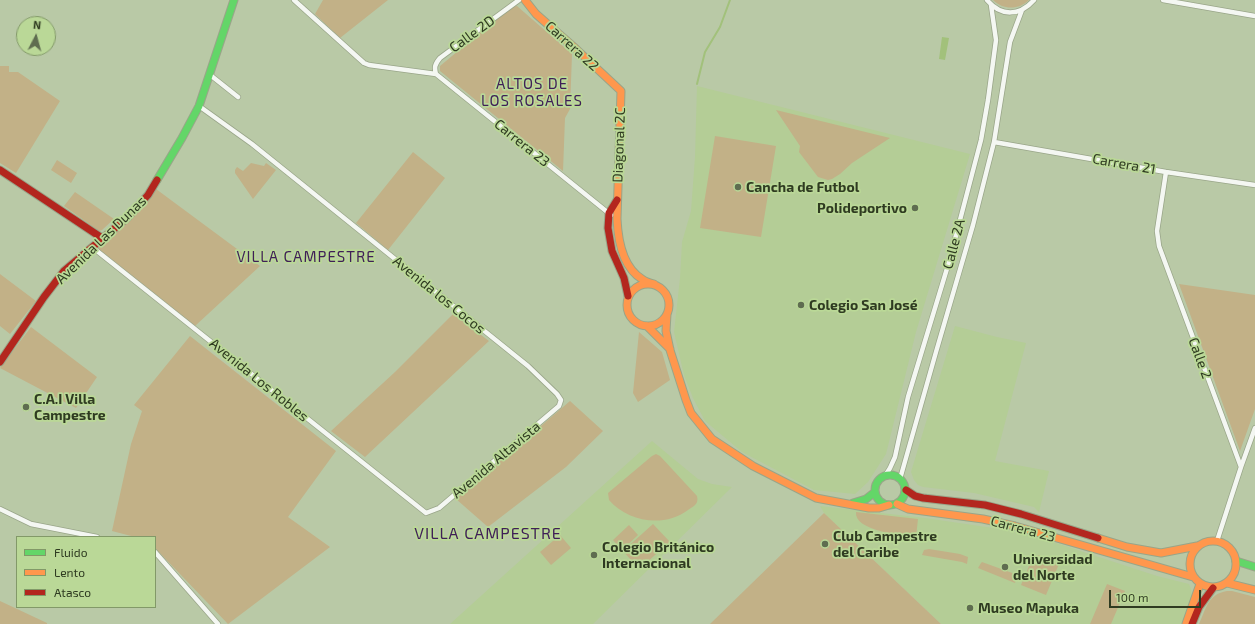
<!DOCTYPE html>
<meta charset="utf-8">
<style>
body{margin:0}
#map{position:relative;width:1255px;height:624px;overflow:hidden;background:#b9c9a6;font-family:"Exo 2",sans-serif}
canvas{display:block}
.legend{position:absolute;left:16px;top:536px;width:140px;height:72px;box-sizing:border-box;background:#bad897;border:1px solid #829968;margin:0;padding:5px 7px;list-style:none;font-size:12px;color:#2f3b21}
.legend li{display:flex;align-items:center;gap:8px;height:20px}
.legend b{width:20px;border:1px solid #829968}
.north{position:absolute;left:16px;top:16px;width:40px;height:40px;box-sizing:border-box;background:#bad897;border:1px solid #829968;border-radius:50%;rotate:6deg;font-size:11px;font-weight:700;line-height:16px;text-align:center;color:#2f3b21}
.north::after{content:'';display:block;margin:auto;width:14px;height:18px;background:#5f6d50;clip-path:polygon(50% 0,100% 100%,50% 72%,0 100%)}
.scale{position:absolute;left:1109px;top:590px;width:92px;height:18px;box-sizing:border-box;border:2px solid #2f3b21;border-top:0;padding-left:5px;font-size:12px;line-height:14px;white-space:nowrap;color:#2f3b21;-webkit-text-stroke:3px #bad897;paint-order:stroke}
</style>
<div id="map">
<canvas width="1255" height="624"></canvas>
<ul class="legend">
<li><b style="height:5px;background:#63d668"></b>Fluido</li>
<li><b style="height:5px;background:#ff974d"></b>Lento</li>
<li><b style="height:5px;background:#b3261e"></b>Atasco</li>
</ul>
<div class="north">N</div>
<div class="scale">100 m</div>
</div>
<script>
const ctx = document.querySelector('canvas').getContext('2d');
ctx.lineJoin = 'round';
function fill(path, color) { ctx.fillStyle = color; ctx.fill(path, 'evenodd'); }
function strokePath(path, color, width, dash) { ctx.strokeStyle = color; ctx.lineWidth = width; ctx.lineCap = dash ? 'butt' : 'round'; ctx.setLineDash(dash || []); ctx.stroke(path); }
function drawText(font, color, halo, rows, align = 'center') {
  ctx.font = font + ' "Exo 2",sans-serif'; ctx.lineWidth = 3.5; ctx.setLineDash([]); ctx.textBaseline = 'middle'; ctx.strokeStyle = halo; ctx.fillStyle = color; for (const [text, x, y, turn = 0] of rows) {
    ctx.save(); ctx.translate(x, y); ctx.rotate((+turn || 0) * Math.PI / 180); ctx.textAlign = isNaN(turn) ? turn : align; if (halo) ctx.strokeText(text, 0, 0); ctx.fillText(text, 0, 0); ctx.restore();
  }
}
fill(new Path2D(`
 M697,86L970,154L916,332L886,454L868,482L855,494L814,490L742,452L705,421L693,398L684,375L674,332L680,278L682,242L691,211L695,157Z
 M955,326L997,337L1026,343L995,461L1049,471L1039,512L1034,507L974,493L923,487L918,485L914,480L911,472Z
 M652,441L698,479L712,484L732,487L593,624H450Z
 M820,506L925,518L1007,530L1044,539L1157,576L1189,584L1191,589L1192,597L1182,624H941L824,513Z`), '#b4cd96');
fill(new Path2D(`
 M323,0H388L340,38L315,14Z
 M993,0H1029C1019,10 1003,10 993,0Z
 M517,6L572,54L570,109L565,118L563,171L440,71V66L511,7Z
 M0,66H9V72H18L60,101L16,173L0,163Z
 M776,110L890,138L852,163L840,174L832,179L828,180L818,177L799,152L800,146Z
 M715,136L776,146L761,237L700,228Z
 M413,152L445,178L388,250L356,223Z
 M57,160L77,173L71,183L51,170Z
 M251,163L264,166L266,163L276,170L253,199L235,173V170L237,167L243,171Z
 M156,189L260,266L195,326L99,250V246L132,217Z
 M75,192L114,219L102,230L99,231L64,206Z
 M0,274L36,301L10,334L0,326Z
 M1179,284L1255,295V409L1240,451Z
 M453,314L489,341L365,457L331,431L395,372Z
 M31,327L97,377L76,408L0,368Z
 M639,332L662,352L670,380L638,402L633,393Z
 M190,336L336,451L288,517L330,547L228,624L155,548V537H135L112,531L131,444L142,411L134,405Z
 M570,401L603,431L566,467L488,527L456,499Z
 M656,454L660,456L697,496C699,504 694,506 688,510C664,528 628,522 609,500L608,493L652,456Z
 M856,512L918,519L916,537C902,535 854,531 856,512Z
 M824,513L941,624H710Z
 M653,524L670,542L639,569L623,551Z
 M629,525L638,535L622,550L613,540Z
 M560,535L571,548L551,565L540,552Z
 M929,549L960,554L968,557L967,564L962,562L922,555L924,550Z
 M1039,555L1059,564L1046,595L1021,585L1032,559L1035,556Z
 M982,562L1015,574L1017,577L1015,583L978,568L981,563Z
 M1107,584L1125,591L1111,624H1090Z
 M1227,591H1232L1255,597V624H1199C1206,609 1208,594 1227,591Z
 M0,601L47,623V624H0Z`), '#c2b187');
fill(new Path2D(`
 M942,37L949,38L945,60L939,59Z`), '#a2c17b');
strokePath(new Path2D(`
 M697,84L705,52L720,27L730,0`), '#a2c17b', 2);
const street = new Path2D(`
 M294,0L364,63L369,65L436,74
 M987,0C1001,17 1020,16 1034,0
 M1163,0L1255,16
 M209,74L238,97
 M436,74L611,215
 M436,74C434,67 435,64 440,58L519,0
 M994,142L1166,172L1255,185
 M1166,172L1157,231L1159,246L1241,467
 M92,247L426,513L439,508L559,406L561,400L557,394L528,366L252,144L199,106
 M885,476L890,468L895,457L908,397L949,262L981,140L988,100L996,40L991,5
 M900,479L936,352L973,225L994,142L1010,42L1022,10
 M0,509L31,524L97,537
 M1217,541L1241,467L1255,428
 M155,552L218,624`);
const fast = new Path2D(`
 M157,180L182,138L199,106L234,0
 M875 490a15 15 0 1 1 30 0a15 15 0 1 1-30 0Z
 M853,503L866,499L875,492
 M1236,561L1255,567`);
const slow = new Path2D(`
 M525,0L536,14L576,49L621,91L617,219C618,240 622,267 642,279C646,282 650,283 654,284
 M627 305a21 21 0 1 1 42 0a21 21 0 1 1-42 0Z
 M667,314L666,331L670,350L686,400L691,413L712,439L753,466L816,498L869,508H879L889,505
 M647,326L670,349
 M897,504L908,509L983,519L1015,526L1193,577
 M1098,538L1127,547L1161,553L1197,546
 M1190 564a23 23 0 1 1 46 0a23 23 0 1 1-46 0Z
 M1227,583L1255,590
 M1186,624L1200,584`);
const jam = new Path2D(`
 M0,170L102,238
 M617,200L609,213L608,228L612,251L624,278L628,296
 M0,362L44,297L64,271L128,217L148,195L157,180
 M906,490L915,496L923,498L985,505L1021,514L1098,538
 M1192,624L1199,607L1213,588`);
strokePath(street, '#99a589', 6);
strokePath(fast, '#99a589', 9);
strokePath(slow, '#99a589', 9);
strokePath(jam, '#99a589', 9);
strokePath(street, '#f4f7f2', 4.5);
strokePath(fast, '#63d668', 7);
strokePath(slow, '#ff974d', 7);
strokePath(jam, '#b3261e', 7);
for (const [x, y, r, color] of [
 [738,187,4,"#5f6d50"],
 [915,208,4,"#5f6d50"],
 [801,305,4,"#5f6d50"],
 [26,407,4,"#5f6d50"],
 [825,544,4,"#5f6d50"],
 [594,555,4,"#5f6d50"],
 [1005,567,4,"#5f6d50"],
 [970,608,4,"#5f6d50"]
]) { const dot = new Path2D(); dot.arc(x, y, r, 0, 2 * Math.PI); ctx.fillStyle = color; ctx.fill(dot); strokePath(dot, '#bad897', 1.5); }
drawText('14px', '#2f3b21', '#bad897', [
 ["Calle 2D",472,34,-36],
 ["Carrera 22",572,46,42],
 ["Carrera 23",522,143,39],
 ["Diagonal 2C",619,145,-88],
 ["Carrera 21",1124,164,10],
 ["Avenida Las Dunas",101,240,-44],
 ["Calle 2A",954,244,-75],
 ["Avenida los Cocos",439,295,39],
 ["Calle 2",1200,358,70],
 ["Avenida Los Robles",259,380,39],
 ["Avenida Altavista",496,460,-40],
 ["Carrera 23",1023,529,15]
]);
drawText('bold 14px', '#2f3b21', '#bad897', [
 ["Cancha de Futbol",746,187],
 ["Polideportivo",907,208,"right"],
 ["Colegio San José",809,305],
 ["C.A.I Villa",34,399],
 ["Campestre",34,415],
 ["Club Campestre",833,536],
 ["del Caribe",833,552],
 ["Colegio Británico",602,547],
 ["Internacional",602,563],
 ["Universidad",1013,559],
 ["del Norte",1013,575],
 ["Museo Mapuka",978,608]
], 'left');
ctx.letterSpacing = '1px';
drawText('15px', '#3f1f57', '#bad897', [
 ["ALTOS DE",532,84],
 ["LOS ROSALES",532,101],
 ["VILLA CAMPESTRE",306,257]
]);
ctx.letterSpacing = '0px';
ctx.letterSpacing = '1px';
drawText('16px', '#3f1f57', '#bad897', [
 ["VILLA CAMPESTRE",488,534]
]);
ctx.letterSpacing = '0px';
</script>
